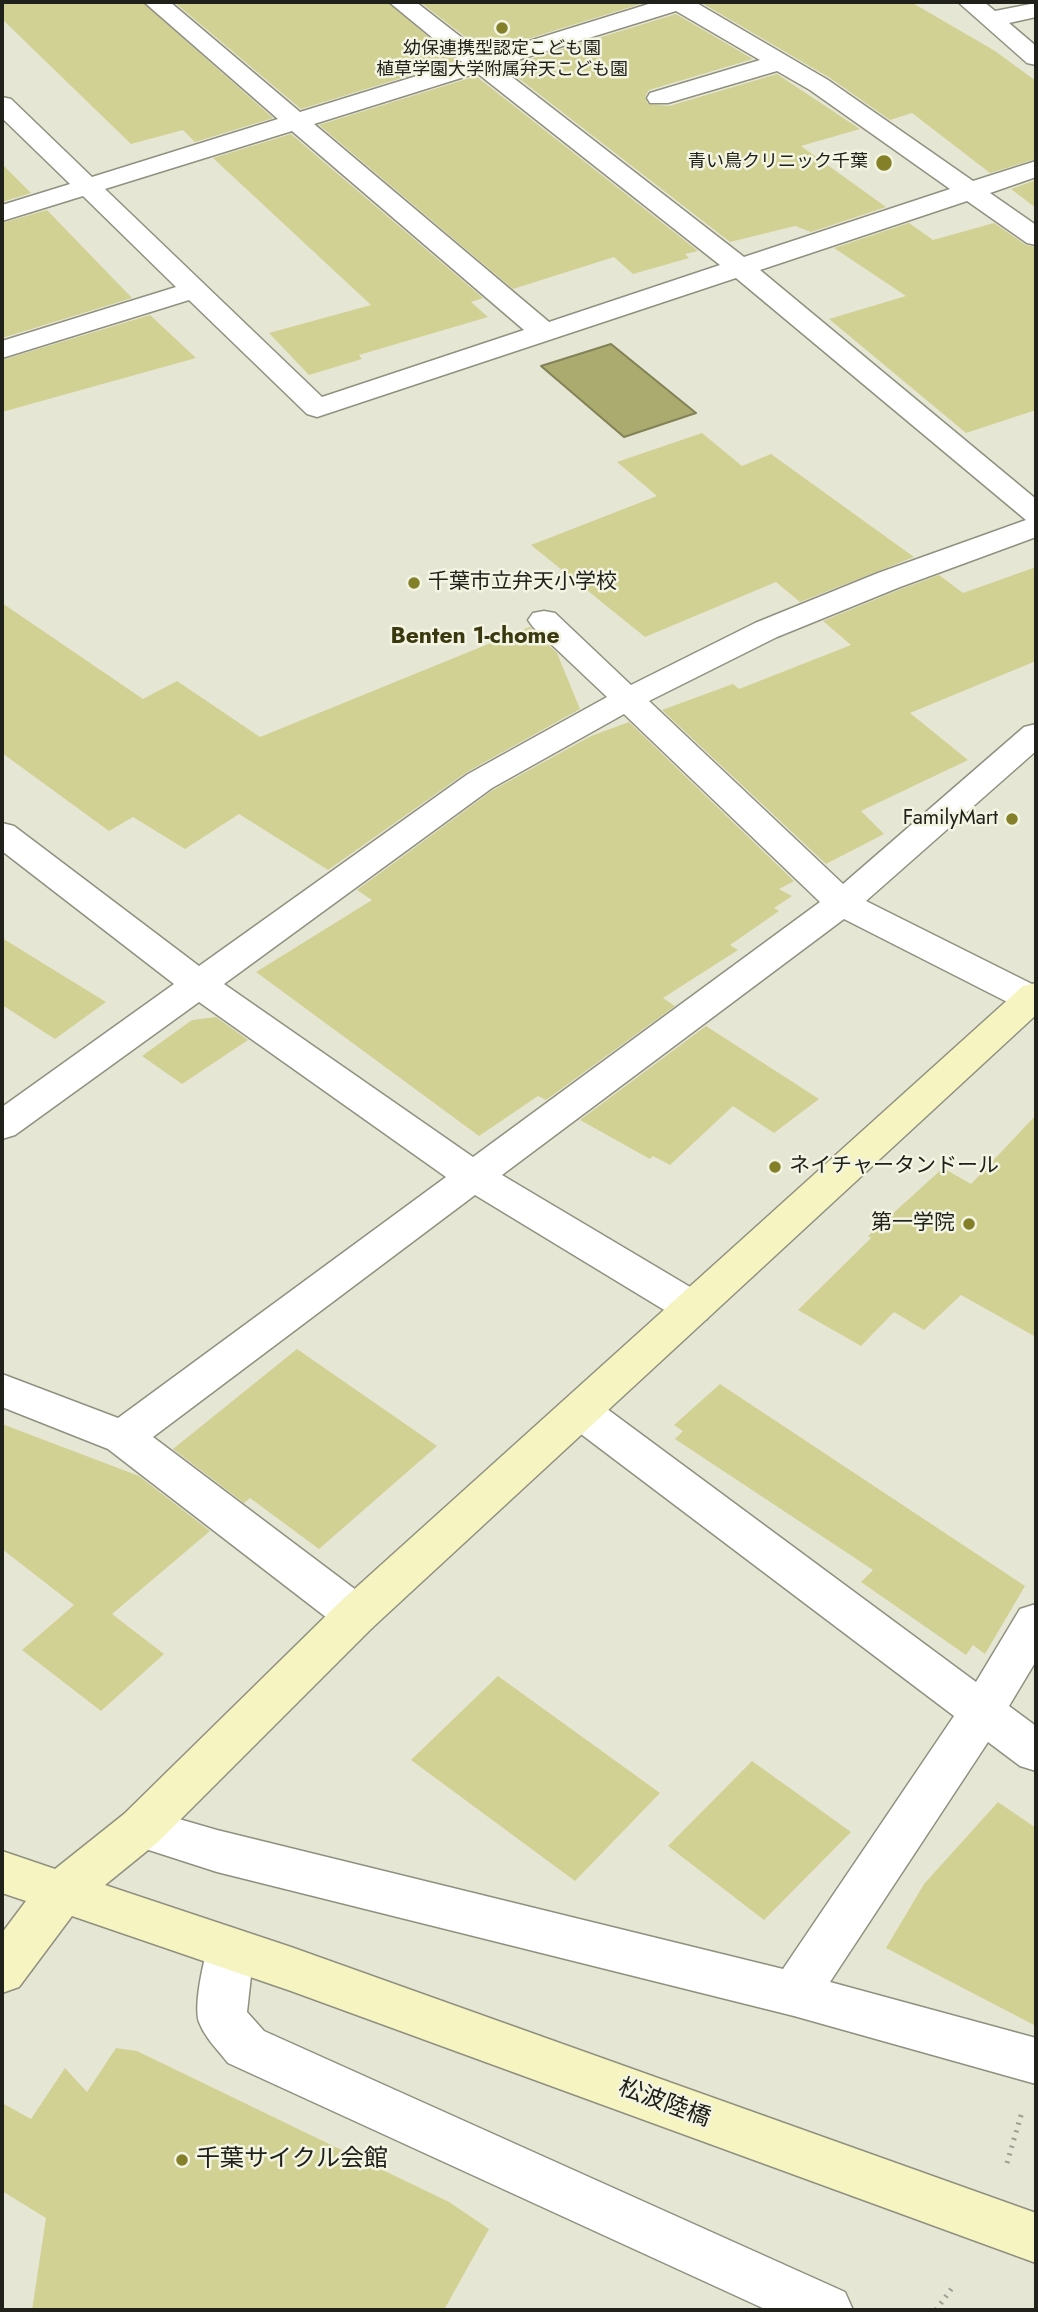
<!DOCTYPE html>
<meta charset="utf-8">
<style>
body{margin:0}
#map{position:relative;width:1038px;height:2312px;overflow:hidden;background:#e6e6d5;font-family:Jost,sans-serif}
canvas{display:block}
.frame{position:absolute;inset:0;border:4px solid #21211b;pointer-events:none}
</style>
<div id="map">
<canvas width="1038" height="2312"></canvas>
<div class="frame"></div>
</div>
<script>
const ctx = document.querySelector('canvas').getContext('2d');
ctx.lineJoin = 'round';
function fill(path, color) { ctx.fillStyle = color; ctx.fill(path, 'evenodd'); }
function strokePath(path, color, width, dash) { ctx.strokeStyle = color; ctx.lineWidth = width; ctx.lineCap = dash ? 'butt' : 'round'; ctx.setLineDash(dash || []); ctx.stroke(path); }
function drawText(font, color, halo, rows, align = 'center') {
  ctx.font = font + ' Jost,"Noto Sans JP",sans-serif'; ctx.lineWidth = 5; ctx.setLineDash([]); ctx.textBaseline = 'middle'; ctx.strokeStyle = halo; ctx.fillStyle = color; for (const [text, x, y, turn = 0] of rows) {
    ctx.save(); ctx.translate(x, y); ctx.rotate((+turn || 0) * Math.PI / 180); ctx.textAlign = isNaN(turn) ? turn : align; if (halo) ctx.strokeText(text, 0, 0); ctx.fillText(text, 0, 0); ctx.restore();
  }
}
const water = new Path2D(`
 M611,344L696,413L624,437L541,366Z`);
fill(water, '#acab6f');
strokePath(water, '#828256', 2);
fill(new Path2D(`
 M2,2H142L273,118L195,142L183,130L131,144L2,19Z
 M174,2H387L457,61L301,109Z
 M420,2H647L485,52Z
 M700,2H911L995,51L1036,81V159L990,173L912,113L890,120L830,78Z
 M676,14L753,59L649,90L645,97L648,104L669,106L777,74L860,129L801,146L886,207L811,232L795,226L730,242L504,67Z
 M476,76L698,251L685,254L689,258L633,274L614,257L513,289L319,125Z
 M291,134L483,298L471,302L488,317L359,355L362,359L309,375L269,333L371,305L213,158Z
 M2,164L31,193L2,202Z
 M1036,180V208L1011,189Z
 M47,210L132,298L2,338V223Z
 M909,223L933,240L994,223L1026,245L1036,247V410L966,433L829,319L906,296L834,248Z
 M150,315L196,358L2,412V360Z
 M702,433L742,466L771,454L914,557L800,602L776,582L645,637L531,545L657,496L617,462Z
 M1036,567V661L910,713L968,760L861,811L884,834L826,864L662,710L733,684L739,689L851,645L823,621L901,589L939,575L963,593Z
 M2,603L143,699L177,681L260,737L530,627L557,653L580,709L467,772L328,870L239,814L185,849L133,817L109,831L2,753Z
 M629,722L794,881L779,889L792,896L774,908L779,911L730,945L738,950L663,998L675,1006L546,1100L538,1096L479,1136L256,972L372,900L357,890L493,790L591,736Z
 M2,938L106,1002L55,1039L2,1005Z
 M216,1017L248,1040L182,1084L142,1056L192,1020Z
 M706,1026L819,1099L774,1133L733,1106L670,1165L653,1156L650,1159L580,1120Z
 M1036,1115V1337L961,1295L924,1330L894,1312L861,1346L798,1310L871,1238L868,1236L943,1168L971,1184Z
 M297,1349L437,1446L319,1549L250,1498L244,1503L173,1449Z
 M720,1384L1025,1586L985,1654L973,1645L966,1655L861,1582L873,1570L675,1439L683,1431L674,1425Z
 M2,1424L139,1476L210,1531L112,1614L164,1654L101,1711L22,1650L74,1605L2,1549Z
 M498,1676L660,1793L575,1881L411,1760Z
 M752,1761L851,1832L764,1920L668,1846Z
 M998,1802L1036,1828V2026L886,1948L924,1884Z
 M116,2048L137,2051L449,2202L489,2229L444,2310H32L46,2218L2,2191V2103L31,2119L65,2068L87,2092Z`), '#d2d194');
const street = new Path2D(`
 M144,2H170L300,112L462,62L389,2H416L484,55L655,2H695L828,80L973,181L1036,161V177L990,193L1036,225V245L1027,243L967,201L760,270L1036,499V537L900,587L777,637L649,701L843,884L1024,727L1036,724V751L866,901L1036,986V1013L1023,1010L844,919L502,1175L707,1297L713,1308L707,1319L693,1323L679,1319L475,1195L153,1437L372,1602L378,1615L372,1628L356,1633L340,1628L108,1449L2,1407V1374L118,1418L446,1177L199,1002L15,1135L2,1139V1107L174,984L2,851V823L14,826L199,966L468,774L607,697L533,627L528,620L533,613L544,611L555,613L631,685L755,623L878,573L1026,520L736,278L317,417L307,414L189,300L2,358V341L176,287L83,196L2,221V205L70,184L2,118V97L11,99L92,177L278,119ZM676,11L760,60L650,93L647,98L650,103H668L777,71L810,90L950,189L744,257L498,66ZM477,73L720,265L549,322L314,124ZM292,131L524,330L322,397L105,189ZM624,714L820,902L473,1157L224,984L492,788Z
 M958,2H984L995,11L1036,3V17L1009,23L1036,46V65L1027,63Z
 M580,1395L595,1400L976,1682L1020,1609L1036,1604V1661L1009,1706L1036,1726V1771L1020,1766L988,1742L830,1982L1036,2038V2084L794,2016L217,1872L124,1842L117,1828L124,1814L141,1808L217,1830L783,1969L954,1716L565,1422L559,1411L565,1400Z
 M230,1927L247,1934L254,1949L247,2012L264,2031L845,2292L853,2310H767L228,2063C218,2050 205,2038 199,2022C193,2005 205,1950 213,1934Z`);
const secondary = new Path2D(`
 M1036,983V1015L372,1628L158,1842L105,1885L291,1947L1036,2213V2263L291,1991L72,1916L19,1987L2,1993V1933L26,1901L2,1893V1851L55,1869L124,1814L340,1602L1023,986Z`);
strokePath(street, '#8f907f', 3);
strokePath(secondary, '#8f907f', 3);
strokePath(new Path2D(`
 M1007,2163L1022,2112
 M936,2310L952,2288`), '#9e9e91', 5, [2, 6]);
fill(street, '#fff');
fill(secondary, '#f6f4c1');
for (const [x, y, r, color] of [
 [502,28,7,"#838029"],
 [884,163,9,"#838029"],
 [414,583,7,"#838029"],
 [1012,819,7,"#838029"],
 [775,1167,7,"#838029"],
 [969,1224,7,"#838029"],
 [182,2160,7,"#838029"]
]) { const dot = new Path2D(); dot.arc(x, y, r, 0, 2 * Math.PI); ctx.fillStyle = color; ctx.fill(dot); strokePath(dot, '#f3f4e2', 2.5); }
drawText('18px', '#21211b', '#f3f4e2', [
 ["幼保連携型認定こども園",502,50],
 ["植草学園大学附属弁天こども園",502,71],
 ["青い鳥クリニック千葉",868,163,"right"]
]);
drawText('21px', '#21211b', '#f3f4e2', [
 ["千葉市立弁天小学校",428,583],
 ["FamilyMart",998,819,"right"],
 ["ネイチャータンドール",789,1167],
 ["第一学院",955,1224,"right"]
], 'left');
drawText('bold 23px', '#3a380f', '#f3f4e2', [
 ["Benten 1-chome",475,637]
]);
drawText('24px', '#21211b', '#f3f4e2', [
 ["松波陸橋",664,2104,20]
]);
drawText('24px', '#21211b', '#f3f4e2', [
 ["千葉サイクル会館",196,2160]
], 'left');
</script>
